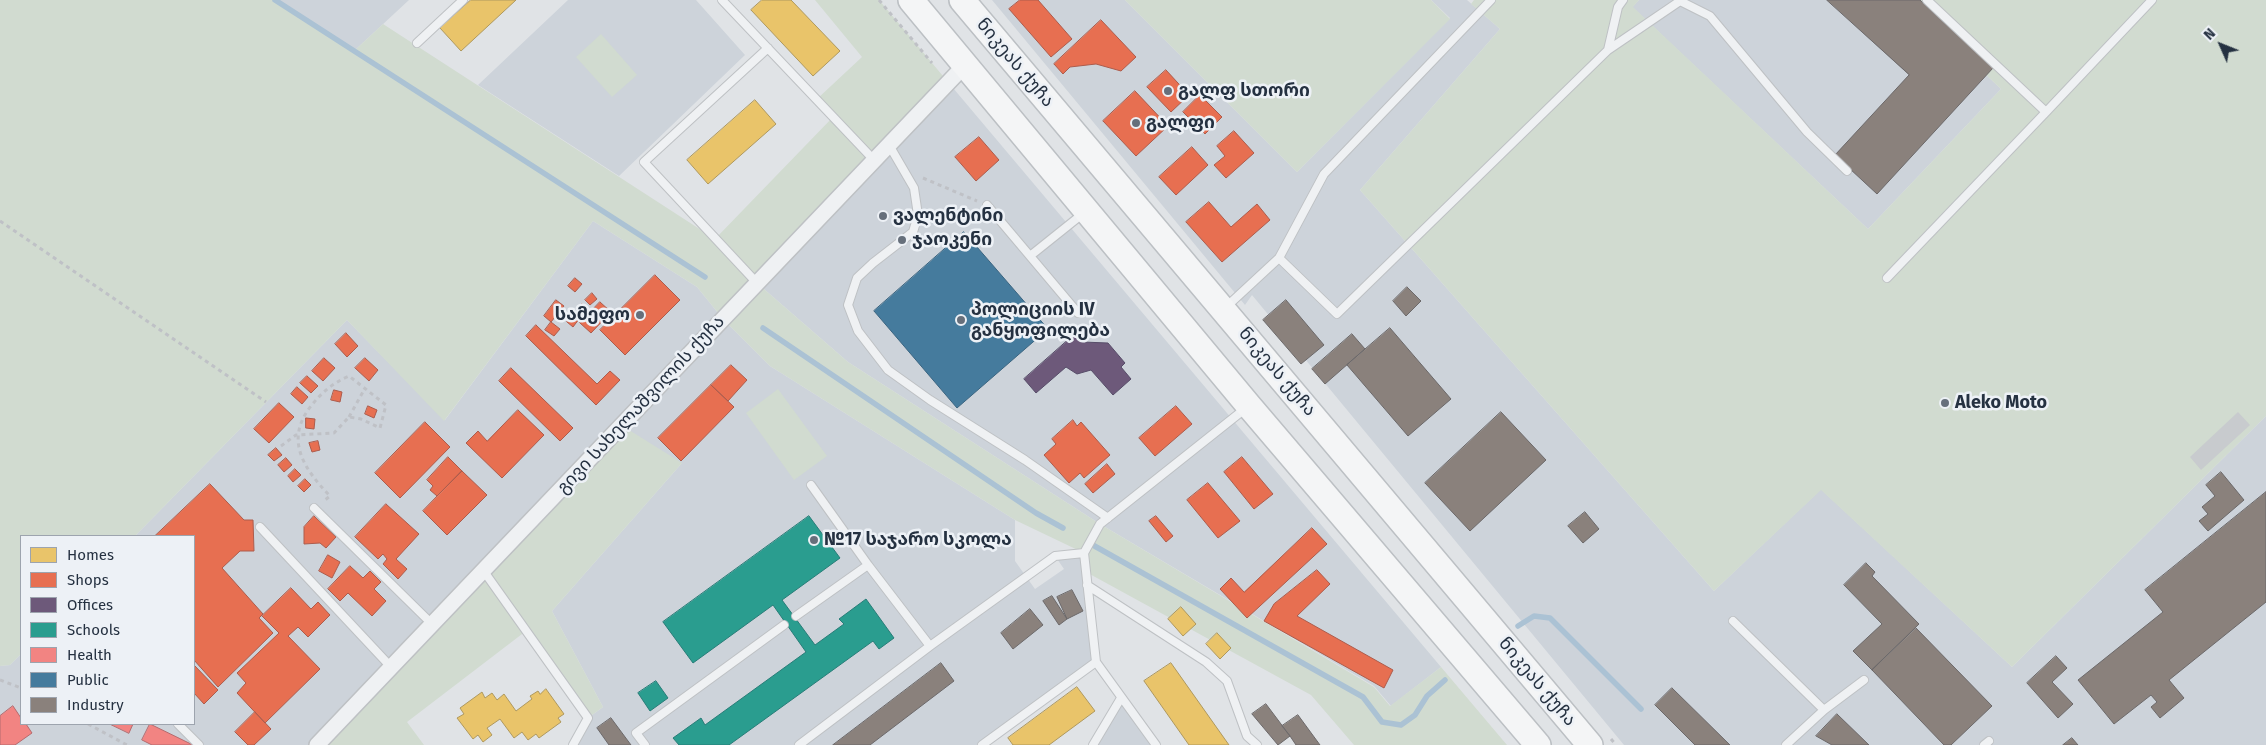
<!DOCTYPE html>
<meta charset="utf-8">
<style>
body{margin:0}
#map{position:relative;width:2266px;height:745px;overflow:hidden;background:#e0e3e6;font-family:"Fira Sans",sans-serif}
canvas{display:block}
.legend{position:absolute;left:20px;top:535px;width:175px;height:190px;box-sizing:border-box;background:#edf1f6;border:1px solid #9da4ae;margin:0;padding:6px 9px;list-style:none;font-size:15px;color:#253141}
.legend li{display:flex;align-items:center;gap:10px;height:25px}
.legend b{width:25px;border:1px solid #9da4ae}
.north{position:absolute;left:2196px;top:20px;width:50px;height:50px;-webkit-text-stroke:4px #edf1f6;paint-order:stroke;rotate:314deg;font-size:14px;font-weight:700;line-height:20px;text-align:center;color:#253141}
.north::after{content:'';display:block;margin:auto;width:18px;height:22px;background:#253141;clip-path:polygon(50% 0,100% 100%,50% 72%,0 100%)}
</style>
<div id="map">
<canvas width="2266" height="745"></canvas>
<ul class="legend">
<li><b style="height:14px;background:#e9c46a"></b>Homes</li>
<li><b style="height:14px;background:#e76f51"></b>Shops</li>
<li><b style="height:14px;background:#6d597a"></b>Offices</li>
<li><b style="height:14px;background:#2a9d8f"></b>Schools</li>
<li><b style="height:14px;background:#f28482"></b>Health</li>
<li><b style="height:14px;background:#457b9d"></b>Public</li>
<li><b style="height:14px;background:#8a817c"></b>Industry</li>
</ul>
<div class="north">N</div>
</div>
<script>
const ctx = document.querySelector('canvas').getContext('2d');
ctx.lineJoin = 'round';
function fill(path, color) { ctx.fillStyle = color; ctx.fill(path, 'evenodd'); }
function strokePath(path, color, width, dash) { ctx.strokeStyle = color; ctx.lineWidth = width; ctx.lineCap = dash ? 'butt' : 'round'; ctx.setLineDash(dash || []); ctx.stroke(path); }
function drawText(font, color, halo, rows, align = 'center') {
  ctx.font = font + ' "Fira Sans","Noto Sans Georgian",sans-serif'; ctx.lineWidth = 5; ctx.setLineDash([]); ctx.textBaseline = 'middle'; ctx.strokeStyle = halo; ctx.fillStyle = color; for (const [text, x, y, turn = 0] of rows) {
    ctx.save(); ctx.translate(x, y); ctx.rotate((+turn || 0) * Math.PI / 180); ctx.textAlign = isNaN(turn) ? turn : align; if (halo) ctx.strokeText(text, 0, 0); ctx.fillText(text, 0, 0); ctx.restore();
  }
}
fill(new Path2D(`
 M275,0H409L354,51Z
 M568,0H696L745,55L619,176L478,85Z
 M992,0H1125L1297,172L1450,18L1431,0H1467L1500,29L1360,190L1714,591L1821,489L2012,667L2266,416V745H1624L1252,295L1245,305Z
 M1639,0H1907L2001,89L1868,229L1632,7Z
 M948,82L1441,667L1391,706L1374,686L1100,524L848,362L757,283Z
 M593,221L697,287L723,319L770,366L1015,520V561L1035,589L1064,569L1055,556L1084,553L1096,662L982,745H573L588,718L603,707L552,611L682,463L317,745H0V666L10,665L21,654V724H194V536H135L347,320L445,420Z
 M1121,698L1156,745H1093Z`), '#cdd3da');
fill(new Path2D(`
 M0,0H275L354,51L383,24L715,239L833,117L817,99L862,57L815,0H879L948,82L757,283L848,362L1100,524L1374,687L1390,706L1441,667L1507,745H1354L1311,695L1086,572L1084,553L1015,520L770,366L723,319L697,287L593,221L444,421L347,320L135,536H21V654L10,665L0,666Z
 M1125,0H1431L1450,19L1297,172Z
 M1474,0H1639L1633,7L1868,229L2001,89L1907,0H2266V416L2012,667L1821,490L1714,591L1360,190L1500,29L1471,4Z
 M601,34L637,75L612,97L576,57Z
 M778,389L827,456L794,480L746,413Z
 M621,425L682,463L552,611L603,707L588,718L526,631L407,722L424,745H317Z`), '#d1dbd0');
const homes = new Path2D(`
 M471,0H516L461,51L440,28Z
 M762,0H791L840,51L813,76L751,10Z
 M755,100L776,124L708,184L687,160Z
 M1181,607L1196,624L1183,636L1168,619Z
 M1217,633L1231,648L1220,659L1206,644Z
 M1171,663L1229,745H1189L1144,681Z
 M1077,687L1095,711L1049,745H1013L1008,738Z
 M546,689L564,714L558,718L561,722L539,738L536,734L528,740L522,732L514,738L500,719L487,728L492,735L483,742L478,735L473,739L457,718L464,714L460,708L482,692L485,698L492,693L497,700L504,694L516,711L532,699L530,696L538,691L540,694Z`);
fill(homes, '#e9c46a');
strokePath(homes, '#ae985e', 1);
const shops = new Path2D(`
 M1020,0H1038L1072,39L1051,57L1009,9Z
 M1101,20L1136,57L1121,71L1096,64L1070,67L1063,74L1054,64Z
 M1166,70L1189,95L1171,112L1147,87Z
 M1135,91L1168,126L1136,156L1103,121Z
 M1200,95L1222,117L1205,134L1183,112Z
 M1234,131L1254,153L1226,178L1214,165L1225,156L1217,146Z
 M979,137L999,160L976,181L955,157Z
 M1192,147L1208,165L1176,195L1159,177Z
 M1209,202L1231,227L1257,204L1270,220L1222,262L1186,222Z
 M655,275L680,300L625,355L600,330Z
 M575,278L582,284L575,292L568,286Z
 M592,293L597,299L590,305L585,300Z
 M556,300L564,306L551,322L544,316Z
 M600,302L611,312L591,333L580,323Z
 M582,304L588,309L582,315L577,310Z
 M573,314L579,319L573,327L567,322Z
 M551,322L560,329L554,336L545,330Z
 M536,325L597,384L610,371L620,380L596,405L526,336Z
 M346,333L358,346L347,357L335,344Z
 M324,358L335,368L323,381L312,371Z
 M365,358L378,370L369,381L355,368Z
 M731,365L747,380L728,401L711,385Z
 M511,368L573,428L560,441L499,381Z
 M307,376L318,386L311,393L300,383Z
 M711,385L734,407L681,461L658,438Z
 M297,387L308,397L302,404L291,394Z
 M334,390L342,392L340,402L331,400Z
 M279,403L294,417L269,443L254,429Z
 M368,406L377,410L374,418L365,414Z
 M1176,406L1192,424L1155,456L1139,438Z
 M518,410L544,435L502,478L466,443L478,431L487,441Z
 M306,418L315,419L314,429L306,428Z
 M1073,420L1077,426L1081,422L1110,455L1084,478L1080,473L1069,483L1044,455L1056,444L1052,439Z
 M425,422L450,447L400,498L375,473Z
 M318,441L320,450L312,452L309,443Z
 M276,448L282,455L274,461L268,455Z
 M448,457L462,471L437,496L430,490L433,486L427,480Z
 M1242,457L1273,494L1254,509L1224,472Z
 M286,458L292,465L284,472L278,465Z
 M1107,464L1115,474L1093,493L1085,484Z
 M295,469L301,475L293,482L288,476Z
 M462,471L487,495L447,535L423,511Z
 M305,479L311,485L304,492L298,486Z
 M1208,483L1240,521L1218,538L1187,500Z
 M210,484L244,520H253L254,551H240L222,568L263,614L259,618L273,633L218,687L194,660V536H155Z
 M386,504L419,534L396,559L407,569L398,579L383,564L387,559L383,554L378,559L355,537Z
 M314,516L336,537L326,548L320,543L304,544V527Z
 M1156,516L1173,536L1166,542L1149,521Z
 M1312,528L1327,544L1247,618L1220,589L1231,578L1244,592Z
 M328,555L340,562L332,578L319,571Z
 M350,566L363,578L370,571L381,582L374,589L386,601L372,616L348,593L340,601L328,589Z
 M1317,570L1330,584L1297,616L1393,670L1384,688L1264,621L1274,604Z
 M291,588L311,609L318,602L330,615L308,637L298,627L288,636L320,669L265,723L237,693L246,683L237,673L279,633L262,616Z
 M194,665L218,690L204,704L194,693Z
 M255,712L271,729L254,745H248L235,732Z`);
fill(shops, '#e76f51');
strokePath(shops, '#ad5c4c', 1);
const offices = new Path2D(`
 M1075,334L1082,342L1108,343L1125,363L1121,367L1131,379L1113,395L1091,370L1077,374L1066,367L1036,393L1024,379Z`);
fill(offices, '#6d597a');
strokePath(offices, '#574d69', 1);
const schools = new Path2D(`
 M809,516L840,558L782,600L815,645L844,624L839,619L866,599L894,638L879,649L873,641L729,745H679L673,738L701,718L705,725L806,652L773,605L693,663L663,622Z
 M656,681L668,698L650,711L638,693Z`);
fill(schools, '#2a9d8f');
strokePath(schools, '#287d78', 1);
const health = new Path2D(`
 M13,706L21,718V724H26L32,733L15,745H0V716Z
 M110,724H133L129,733Z
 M150,724L193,745H152L142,740Z`);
fill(health, '#f28482');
strokePath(health, '#b46b6e', 1);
const public = new Path2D(`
 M964,232L1048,329L957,408L874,311Z`);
fill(public, '#457b9d');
strokePath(public, '#3b6581', 1);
const industry = new Path2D(`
 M1827,0H1920L1993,68L1877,194L1835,155L1909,75Z
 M1407,287L1421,301L1406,316L1393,301Z
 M1286,300L1324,345L1301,364L1263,320Z
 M1390,328L1451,399L1408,436L1347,365Z
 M1352,334L1365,349L1325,384L1312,369Z
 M1501,412L1546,460L1470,531L1425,483Z
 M2221,472L2244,500L2208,531L2199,521L2208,514L2202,507L2215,496L2206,485Z
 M2266,492V602L2169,680L2184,698L2160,718L2151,707L2157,702L2151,695L2114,724L2078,680L2163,612L2145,590Z
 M1585,512L1599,529L1583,543L1568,526Z
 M1866,563L1875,572L1872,576L1919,624L1872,670L1853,651L1882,624L1844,585Z
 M1072,590L1083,611L1067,619L1057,597Z
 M1052,596L1067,619L1059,625L1043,601Z
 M1030,609L1043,625L1013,649L1001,633Z
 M1916,628L1992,706L1951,745H1944L1872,670Z
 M2056,656L2067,668L2052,682L2073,704L2058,718L2027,683Z
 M941,663L954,681L870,745H833Z
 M1672,688L1730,745H1695L1655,705Z
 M1266,704L1290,736L1278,745L1252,714Z
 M1837,714L1869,745H1832L1816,736Z
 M1298,715L1320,745H1296L1290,736L1282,726Z
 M611,718L631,745H609L597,728Z
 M2072,738L2078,745H2063Z`);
fill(industry, '#8a817c');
strokePath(industry, '#6c696a', 1);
strokePath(new Path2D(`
 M275,0L705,277
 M763,328L1036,513L1063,528
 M1091,544L1363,697L1382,722L1401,725L1415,715L1427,696L1445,680
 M1518,626L1534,616L1550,618L1641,709`), '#abc2d4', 5.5);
fill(new Path2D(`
 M2238,412L2250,425L2201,470L2190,457Z`), '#c8cbce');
const service = new Path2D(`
 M722,0L874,160
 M1927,0L2046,112L2152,0
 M417,43L463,0
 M1608,50L1680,1L1710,16L1807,132L1847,171
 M889,145L914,188L918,215L913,232L873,263L857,278L848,305L858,331L888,370L930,400L1025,460L1108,518
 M987,205L1078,313
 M1030,256L1085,212
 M1279,258L1337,314L1608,50L1618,7L1623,0
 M1887,278L2046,112
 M757,283L644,162L768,48
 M1225,308L1279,258L1324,174L1491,0
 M811,485L868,565
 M314,508L432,624
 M260,527L391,667
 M483,570L588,718L573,745
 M1087,585L1206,662L1227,681L1247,736L1257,745
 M796,616L868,565L930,646L799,745
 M1733,621L1824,710
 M930,646L1055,556L1084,553
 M1096,662L1156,745
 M178,724L199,745
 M645,745L636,733L784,625
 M982,745L1096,662L1084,553L1100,524L1246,408
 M1093,745L1121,698
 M1786,745L1824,710L1864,680
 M1984,745L1989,741`);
const minor = new Path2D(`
 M317,745L965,65`);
const primary = new Path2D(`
 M911,0L1249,406L1538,745
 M962,0L1590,745`);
strokePath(service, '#bec1c4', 10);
strokePath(minor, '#bec1c4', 18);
strokePath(primary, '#bcc0c4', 28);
strokePath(new Path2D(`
 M879,0L932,63
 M923,178L977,201
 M0,221L266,402
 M349,417L364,390
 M281,446L296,435L334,433L349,417L361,419L380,428L386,405L349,376C333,383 322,392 311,406C284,440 304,469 330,496L325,500
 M0,680L21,688
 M88,724L127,745
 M1611,739L1616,745`), '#bfc1c6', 3, [4, 4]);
strokePath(service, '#eff1f3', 8);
strokePath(minor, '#eff1f3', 15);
strokePath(primary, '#f4f5f6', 25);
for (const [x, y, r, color] of [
 [1168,91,5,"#666f7b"],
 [1136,123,5,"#666f7b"],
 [883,216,5,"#666f7b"],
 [902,240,5,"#666f7b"],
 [640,315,5,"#666f7b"],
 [961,320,5,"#666f7b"],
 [1945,403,5,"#666f7b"],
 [814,540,5,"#666f7b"]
]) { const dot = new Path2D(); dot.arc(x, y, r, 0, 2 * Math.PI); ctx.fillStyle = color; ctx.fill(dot); strokePath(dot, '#edf1f6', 2); }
drawText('18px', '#253141', '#edf1f6', [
 ["ნიკეას ქუჩა",1015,63,50],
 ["ნიკეას ქუჩა",1277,372,50],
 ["გივი სახელაშვილის ქუჩა",641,405,-47],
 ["ნიკეას ქუჩა",1537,682,50]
]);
drawText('bold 18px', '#253141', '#edf1f6', [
 ["გალფ სთორი",1178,91],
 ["გალფი",1146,123],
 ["ვალენტინი",893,216],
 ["ჯაოკენი",912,240],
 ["პოლიციის IV",971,310],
 ["განყოფილება",971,331],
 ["სამეფო",630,315,"right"],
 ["Aleko Moto",1955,403],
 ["№17 საჯარო სკოლა",824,540]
], 'left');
</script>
